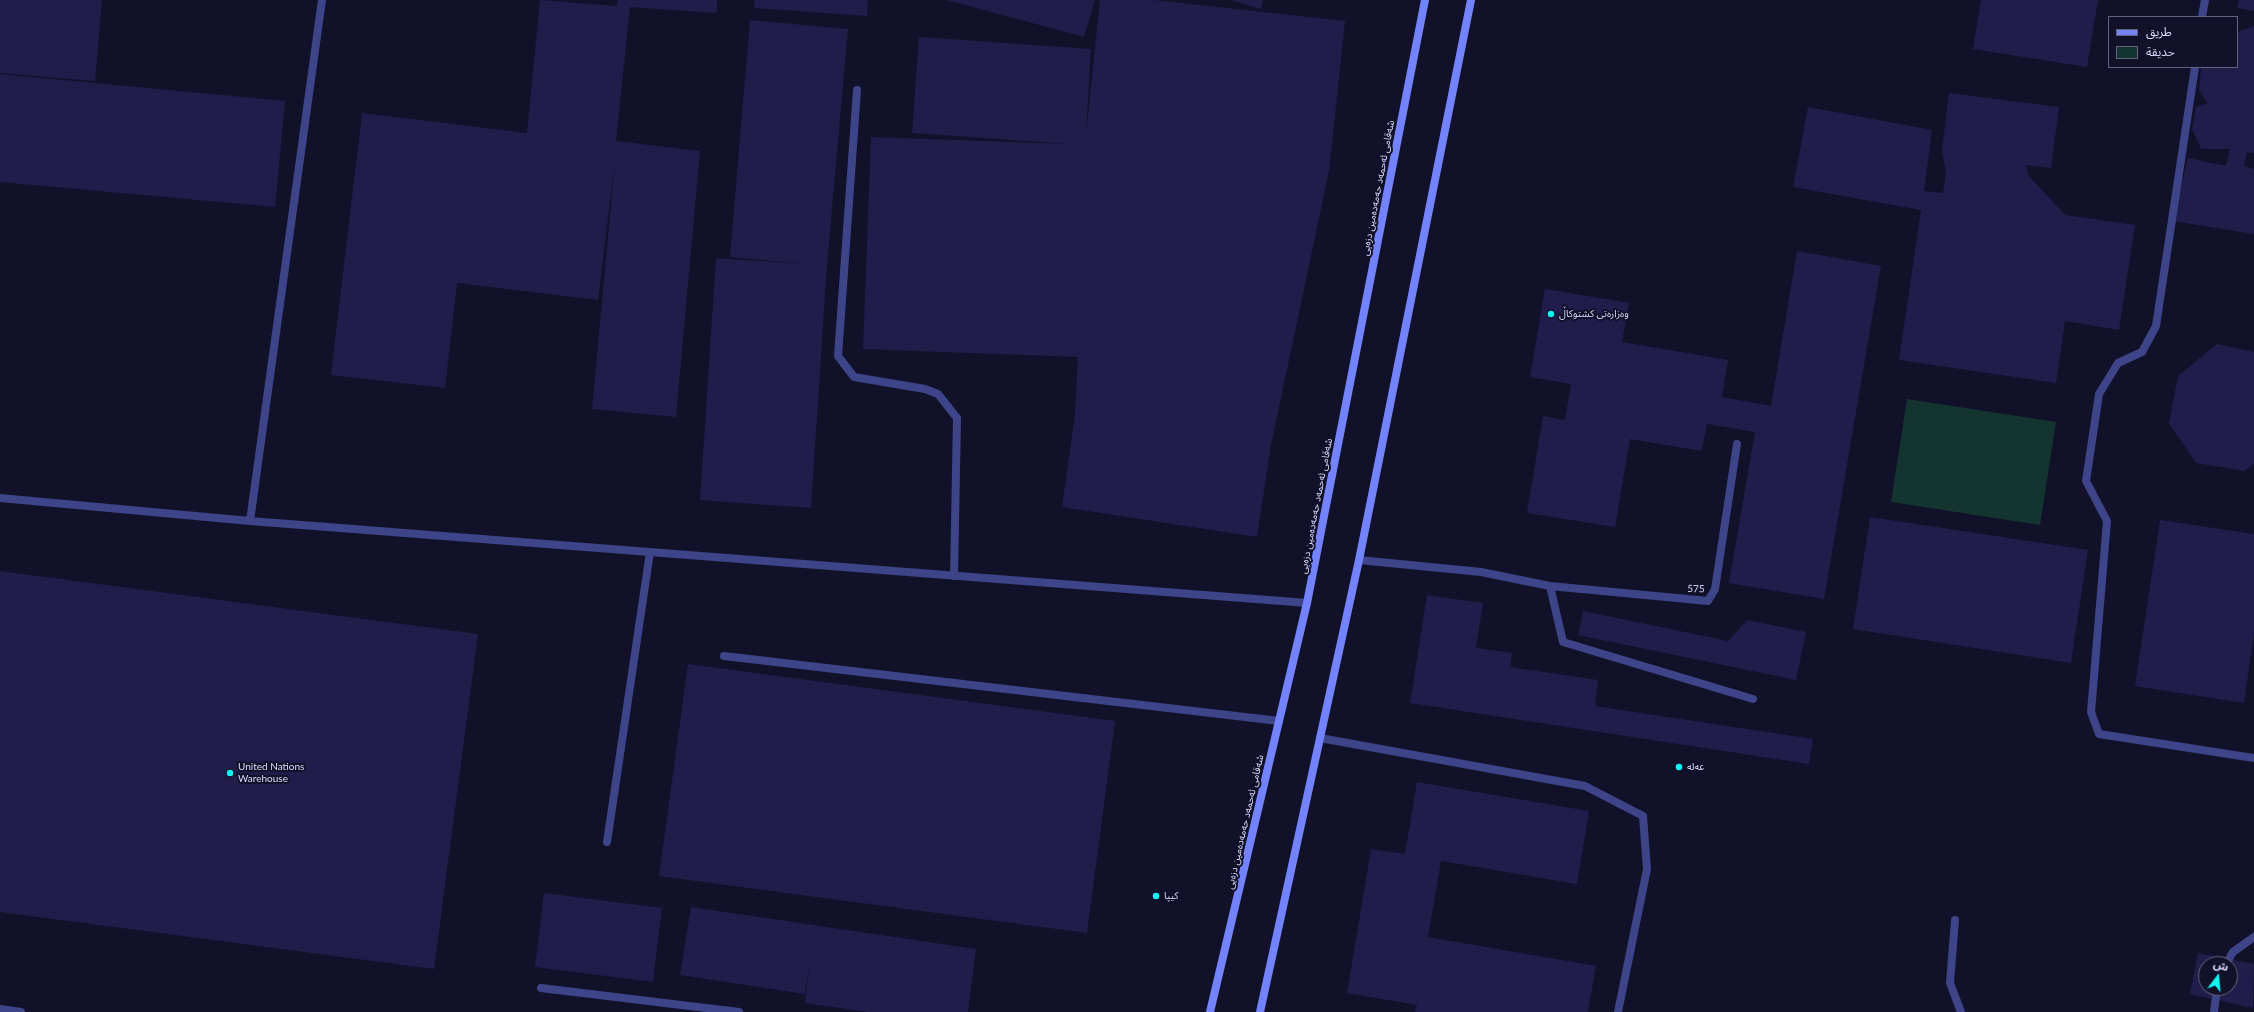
<!DOCTYPE html>
<meta charset="utf-8">
<style>
body{margin:0}
#map{position:relative;width:2254px;height:1012px;overflow:hidden;background:#12112a;font-family:Lato,"Noto Sans Arabic",sans-serif}
canvas{display:block}
.legend{position:absolute;left:2108px;top:16px;width:130px;height:52px;box-sizing:border-box;background:#12112a;border:1px solid #62627f;margin:0;padding:5px 7px;list-style:none;font-size:12px;color:#dbdcfe}
.legend li{display:flex;align-items:center;gap:8px;height:20px}
.legend b{width:20px;border:1px solid #62627f}
.north{position:absolute;left:2198px;top:956px;width:40px;height:40px;box-sizing:border-box;background:#12112a;border:1px solid #62627f;border-radius:50%;rotate:16deg;font-size:11px;font-weight:700;line-height:16px;text-align:center;color:#dbdcfe}
.north::after{content:'';display:block;margin:auto;width:14px;height:18px;background:#0afbf2;clip-path:polygon(50% 0,100% 100%,50% 72%,0 100%)}
</style>
<div id="map">
<canvas width="2254" height="1012"></canvas>
<ul class="legend">
<li><b style="height:5px;background:#7383fd"></b>طريق</li>
<li><b style="height:11px;background:#14342f"></b>حديقة</li>
</ul>
<div class="north">ش</div>
</div>
<script>
const ctx = document.querySelector('canvas').getContext('2d');
ctx.lineJoin = 'round';
function fill(path, color) { ctx.fillStyle = color; ctx.fill(path, 'evenodd'); }
function strokePath(path, color, width, dash) { ctx.strokeStyle = color; ctx.lineWidth = width; ctx.lineCap = dash ? 'butt' : 'round'; ctx.setLineDash(dash || []); ctx.stroke(path); }
function drawText(font, color, halo, rows, align = 'center') {
  ctx.font = font + ' Lato,"Noto Sans Arabic",sans-serif'; ctx.lineWidth = 4; ctx.setLineDash([]); ctx.textBaseline = 'middle'; ctx.strokeStyle = halo; ctx.fillStyle = color; for (const [text, x, y, turn = 0] of rows) {
    ctx.save(); ctx.translate(x, y); ctx.rotate((+turn || 0) * Math.PI / 180); ctx.textAlign = isNaN(turn) ? turn : align; if (halo) ctx.strokeText(text, 0, 0); ctx.fillText(text, 0, 0); ctx.restore();
  }
}
fill(new Path2D(`
 M1907,399L2056,422L2040,525L1891,502Z`), '#14342f');
fill(new Path2D(`
 M0,0H102L95,81L0,73Z
 M540,0L617,6L618,0H717V13L630,7L616,141L700,151L676,417L592,409L615,161L598,300L457,283L445,388L331,375L362,113L527,133Z
 M755,0H868L867,16L754,8Z
 M947,0H1095L1084,37Z
 M1100,0H1154L1345,21L1329,171L1271,445L1257,537L1062,507L1075,415L1078,357L863,349L871,137L1070,144L912,133L919,37L1091,49L1086,134Z
 M1231,0H1263L1261,9Z
 M1981,0H2098L2087,67L1973,49Z
 M2239,0H2254V11L2237,8Z
 M750,20L848,29L827,265L811,508L700,500L716,258L805,264L730,257Z
 M2254,26V153L2247,152L2244,166L2254,169V234L2173,221L2188,158L2226,166L2230,149H2201L2192,129L2196,107L2207,103L2199,90L2201,67H2237V32Z
 M0,74L285,101L275,207L0,182Z
 M1949,93L2059,107L2051,168L2026,165L2028,175L2065,215L2135,225L2119,330L2065,321L2056,383L1899,360L1921,210L1793,187L1808,107L1932,130L1924,191L1943,193L1946,173L1942,150Z
 M1797,251L1881,266L1824,599L1729,583L1755,432L1707,424L1702,451L1630,439L1615,527L1527,513L1543,416L1565,420L1571,384L1530,377L1545,289L1629,303L1622,342L1728,360L1722,397L1771,406Z
 M2217,344L2254,352V464L2244,471L2196,463L2169,423L2178,376Z
 M1870,517L2088,550L2071,663L1853,629Z
 M2160,520L2254,534V633L2244,703L2135,686Z
 M0,571L478,634L434,969L0,912Z
 M1427,595L1483,603L1476,648L1512,653L1510,667L1598,680L1595,706L1813,739L1809,764L1410,703Z
 M1583,611L1728,641L1747,620L1806,632L1796,680L1578,635Z
 M688,664L1115,721L1087,933L659,876Z
 M1417,782L1589,811L1577,884L1441,861L1428,937L1596,966L1588,1012H1415L1417,1005L1347,993L1371,849L1405,854Z
 M544,893L662,908L653,982L535,967Z
 M691,907L976,949L968,1012H868L805,1003L810,960L805,994L680,975Z
 M2198,953L2254,964L2253,1008L2190,994ZM2206,964H2230V988H2206Z`), '#201d4b');
strokePath(new Path2D(`
 M857,90L838,356L854,377L925,389L938,394L957,418L954,576
 M1359,560L1481,572L1550,586L1563,642L1753,699
 M1550,586L1708,601L1715,589L1737,444
 M724,656L1279,721
 M607,842L650,552
 M1955,920L1950,983L1961,1012
 M2226,964L2233,952L2254,937
 M541,988L739,1012
 M2214,1012L2217,988`), '#3d4488', 8);
strokePath(new Path2D(`
 M2202,17L2205,0
 M2195,67L2156,326L2142,352L2118,363L2099,394L2086,481L2107,521L2091,712L2099,734L2254,758
 M0,498L250,521L1307,603
 M250,521L322,0
 M1320,738L1585,786L1643,816L1647,869L1618,1012
 M0,1009L21,1012`), '#3d4488', 8);
strokePath(new Path2D(`
 M1210,1012L1307,603L1425,0
 M1260,1012L1359,560L1471,0`), '#7383fd', 8);
for (const [x, y, r, color] of [
 [1551,314,4,"#0afbf2"],
 [1679,767,4,"#0afbf2"],
 [230,773,4,"#0afbf2"],
 [1156,896,4,"#0afbf2"]
]) { const dot = new Path2D(); dot.arc(x, y, r, 0, 2 * Math.PI); ctx.fillStyle = color; ctx.fill(dot); strokePath(dot, '#12112a', 1.5); }
drawText('10px', '#dbdcfe', '#12112a', [
 ["شەقامی ئەحمەد حەمەدەمین دزەیی",1378,188,-79],
 ["شەقامی ئەحمەد حەمەدەمین دزەیی",1316,506,-79],
 ["575",1696,589,1],
 ["شەقامی ئەحمەد حەمەدەمین دزەیی",1245,822,-77]
]);
drawText('10px', '#dbdcfe', '#12112a', [
 ["وەزارەتی کشتوکاڵ",1559,314],
 ["United Nations",238,767],
 ["Warehouse",238,779],
 ["عەلە",1687,767],
 ["كيپا",1164,896]
], 'left');
</script>
